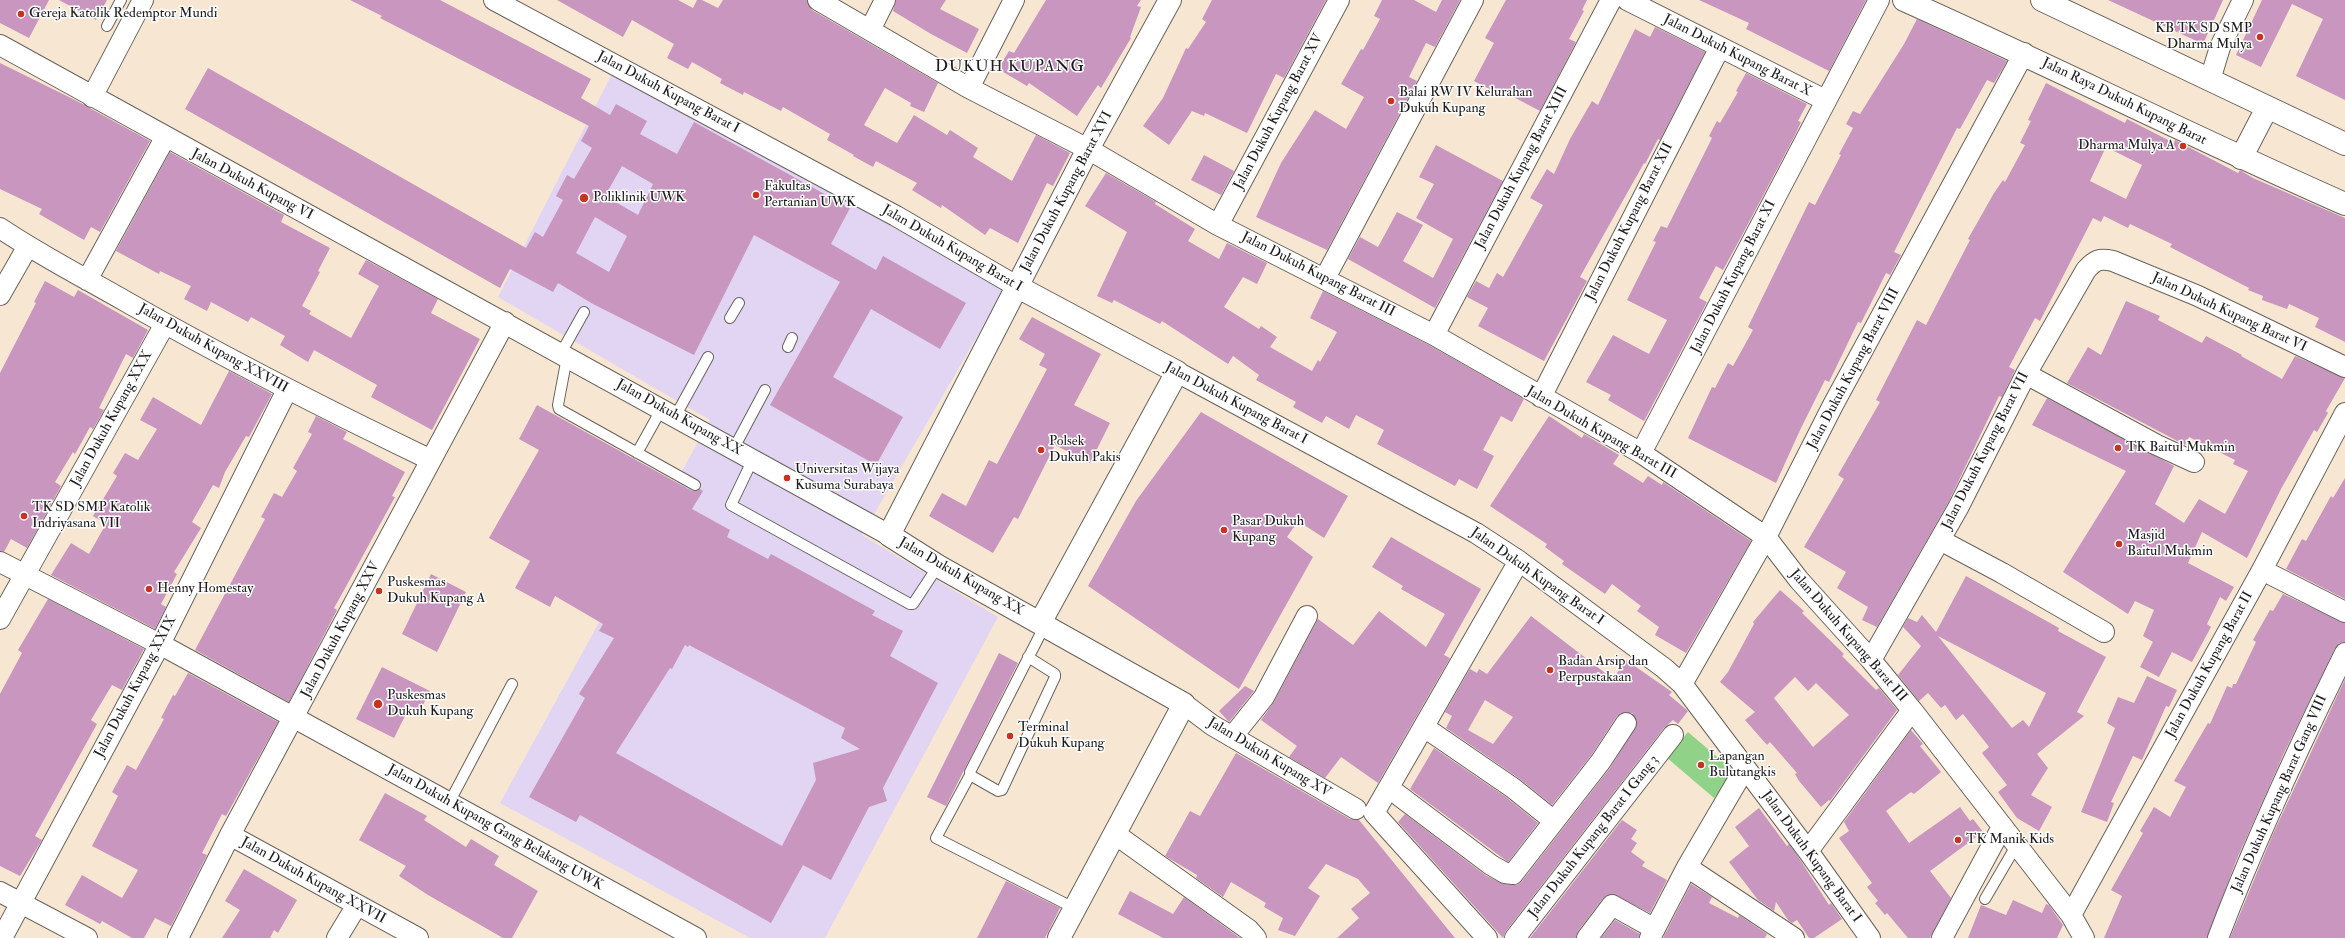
<!DOCTYPE html>
<style>
body{margin:0}
canvas{display:block;background:#f7e7d2}
</style>
<canvas width="2345" height="938"></canvas>
<script>
const ctx = document.querySelector('canvas').getContext('2d');
ctx.lineJoin = 'round';
function fill(path, color) { ctx.fillStyle = color; ctx.fill(path, 'evenodd'); }
function strokePath(path, color, width, dash) { ctx.strokeStyle = color; ctx.lineWidth = width; ctx.lineCap = dash ? 'butt' : 'round'; ctx.setLineDash(dash || []); ctx.stroke(path); }
function drawText(font, color, halo, rows, align = 'center') {
  ctx.font = font + ' "IM FELL Double Pica",serif'; ctx.lineWidth = 3; ctx.setLineDash([]); ctx.textBaseline = 'middle'; ctx.strokeStyle = halo; ctx.fillStyle = color; for (const [text, x, y, turn = 0] of rows) {
    ctx.save(); ctx.translate(x, y); ctx.rotate((+turn || 0) * Math.PI / 180); ctx.textAlign = isNaN(turn) ? turn : align; if (halo) ctx.strokeText(text, 0, 0); ctx.fillText(text, 0, 0); ctx.restore();
  }
}
fill(new Path2D(`
 M613,72L1005,288L862,535L998,617L825,938H750L500,803L710,420L498,297Z`), '#e2d4f3');
fill(new Path2D(`
 M1688,732L1735,772L1714,798L1666,757Z`), '#91d289');
fill(new Path2D(`
 M0,0H49L29,38L0,23Z
 M59,0H107L96,20Z
 M350,0H440L591,79L581,98L610,115L616,104L647,121L640,134L677,154L694,122L850,208L831,244L876,270L883,256L966,303L940,349L871,309L833,377L903,417L876,465L770,405L840,282L754,235L694,355L593,304L558,283L553,292L510,269L500,288L185,109L208,68L526,248L535,232L543,237L563,200L556,196L567,175L574,179L592,148L581,141L589,126L380,18L382,16ZM622,166L653,184L638,215L605,196ZM595,217L627,236L609,272L576,253Z
 M557,0H678L693,8L697,0H702L718,8L723,0H807L812,10L938,83L924,112L910,106L911,103L885,88L864,125L897,143L914,115L947,135L950,130L978,148L973,157L1012,181L1036,135L1070,153L1053,186L1047,183L1018,243L990,228L985,235L942,205L941,208L912,190L917,183L876,161L873,167L853,156L854,155L827,140L830,134L783,107L781,111L744,92L743,95L720,83L722,79L692,62L688,69L667,58L674,44L632,20L623,37Z
 M896,0H946L940,9L979,29L967,53L931,34L893,11Z
 M1046,0H1141L1137,6L1141,7L1130,37L1131,38L1101,88L1098,85L1077,116L1029,83L1027,86L998,69L1009,51L1014,53Z
 M1212,0H1326L1284,78L1276,74L1247,133L1205,113L1204,116L1192,111L1169,145L1143,126L1163,98L1186,48L1188,49L1206,22L1202,19Z
 M1382,0H1414L1436,12L1442,0H1460L1435,47L1426,43L1409,77L1417,81L1327,250L1256,217L1281,163L1315,110L1346,129L1364,97L1341,84L1361,49L1363,50L1380,19L1374,16Z
 M1506,0H1587L1582,10L1584,11L1569,39L1576,42L1540,111L1506,93L1504,97L1474,81L1494,43L1485,38Z
 M1699,0H1866L1829,71L1746,29L1749,23Z
 M2108,0H2223L2203,44Z
 M2262,0H2345V100L2296,76L2323,19L2292,4L2261,67L2236,55Z
 M1917,19L2007,61L1994,83L1987,80L1960,129L1957,128L1894,252L1901,255L1890,275L1886,273L1861,323L1858,322L1829,382L1825,380L1801,428L1776,483L1688,438L1712,387L1715,388L1728,363L1733,366L1753,330L1748,327L1809,202L1815,205L1841,155L1839,154L1853,128L1846,124L1853,111L1860,114L1904,44Z
 M1655,27L1705,52L1660,140L1658,139L1645,164L1644,163L1580,277L1587,281L1544,361L1478,326L1488,308L1467,297L1476,281L1489,288L1497,273L1503,277L1543,205L1530,198L1547,169L1554,174L1570,139L1592,101L1598,105L1635,29L1650,37Z
 M0,63L75,100L150,141L100,232L91,227L84,240L39,214L42,209L0,189Z
 M1746,73L1807,104L1798,121L1801,122L1794,137L1740,239L1723,270L1716,266L1699,298L1707,302L1644,421L1608,400L1611,395L1586,382L1613,335L1649,354L1667,320L1627,300L1656,242L1653,241L1661,226L1667,228L1712,138L1709,136L1717,121L1720,123L1738,92L1736,91Z
 M2046,83L2125,123L2127,119L2174,143L2175,140L2238,173L2240,170L2253,178L2345,218V342L2315,327L2319,318L2289,304L2287,309L2262,300L2263,296L2248,290L2249,288L2170,247L2172,244L2130,224L2128,228L2104,216L2101,222L2093,218L2040,321L2035,318L2009,367L2015,370L2002,397L1999,396L1948,503L1877,627L1862,620L1868,607L1837,588L1846,572L1804,547L1844,479L1838,475L1880,402L1876,400L1917,320L1926,325L1970,240L1968,239L1994,193L2003,180L2005,182L2025,145L2020,143L2031,121L2028,120ZM2106,147L2142,165L2126,199L2090,181Z
 M1436,145L1503,181L1435,308L1348,259L1360,237L1378,247L1397,212L1423,225L1403,261L1433,278L1453,239L1416,218L1434,184L1419,177Z
 M170,152L284,215L281,222L330,248L318,271L320,272L302,306L311,311L309,314L351,338L379,286L358,274L366,260L438,299L431,313L480,339L432,430L371,397L377,385L314,350L308,362L280,345L285,336L251,317L248,322L211,302L207,311L184,299L191,286L160,271L159,274L116,251Z
 M1204,155L1234,171L1221,195L1191,180Z
 M1106,173L1156,202L1155,204L1195,229L1188,241L1219,259L1227,243L1267,263L1257,284L1243,277L1224,307L1259,329L1261,326L1277,337L1270,347L1312,371L1318,360L1320,362L1337,332L1310,318L1323,291L1429,345L1524,399L1512,422L1501,416L1483,450L1494,456L1477,489L1459,479L1455,486L1377,444L1384,430L1356,415L1349,429L1326,416L1322,423L1293,407L1296,402L1256,380L1259,375L1233,356L1228,364L1162,321L1160,324L1114,300L1112,303L1097,296L1127,232L1085,206Z
 M45,281L74,297L78,290L148,330L133,358L126,354L99,408L104,410L93,429L90,427L75,454L73,452L55,482L61,486L27,548L11,539L4,552L0,551V373L36,303L34,302Z
 M2126,301L2160,316L2158,320L2202,343L2206,336L2242,355L2241,356L2282,379L2295,356L2345,378L2326,411L2328,413L2317,432L2314,430L2281,489L2247,558L2202,532L2188,563L2234,587L2226,601L2220,597L2207,624L2211,627L2192,662L2172,652L2159,677L2140,667L2153,642L2143,636L2154,610L2135,601L2128,614L2063,572L2126,471L2032,425L2047,398L2174,466L2155,504L2184,523L2199,499L2225,514L2248,471L2233,464L2235,460L2189,437L2185,445L2067,383L2088,347L2101,355Z
 M1032,317L1101,354L1074,405L1110,423L1090,463L1055,445L1018,519L1014,517L993,553L929,516L942,493L966,506L989,460L997,464L1047,369L1039,365L1045,354L1019,339Z
 M229,371L272,394L249,437L246,436L225,472L219,488L213,485L192,522L201,528L174,572L177,574L161,604L166,607L155,629L51,575L71,543L89,554L106,524L93,516L117,476L113,473L125,453L138,460L157,429L140,420L153,397L201,425Z
 M537,405L692,491L700,489L703,491L692,509L730,530L727,537L768,559L771,554L875,611L872,615L903,631L890,656L938,683L883,788L887,801L869,807L831,880L803,865L771,923L580,815L576,822L529,797L585,698L579,694L614,638L599,631L603,624L555,596L550,607L515,588L530,561L489,538L539,450L519,439ZM685,645L688,647L689,645L845,728L841,738L860,749L813,763L816,780L782,846L616,753L670,668L672,669Z
 M1201,412L1348,496L1324,538L1298,521L1287,537L1313,557L1239,689L1088,586L1136,501Z
 M316,416L347,432L343,439L405,472L392,496L395,497L343,592L334,608L337,610L289,702L195,650L265,519L261,517L274,493L282,497L297,471L293,468L312,434L308,432Z
 M1549,416L1582,438L1584,434L1619,455L1613,464L1643,483L1648,476L1662,485L1663,482L1751,541L1686,653L1655,635L1659,627L1637,611L1641,606L1612,584L1605,594L1562,564L1564,561L1545,547L1547,544L1490,506Z
 M2345,478V599L2286,569L2302,539L2306,541L2331,496L2333,498Z
 M1391,537L1481,589L1444,655L1450,658L1378,783L1341,757L1325,778L1289,757L1297,746L1261,720L1274,702L1318,619L1353,645L1379,611L1426,647L1445,614L1401,589L1403,586L1372,567Z
 M431,574L466,592L437,652L402,634Z
 M1966,576L2059,628L2058,631L2106,657L2077,712L2084,716L2037,754L2048,768L2031,795L2052,807L2039,831L2017,818L1998,792L2007,785L1982,753L1989,747L1963,714L1956,720L1945,705L1941,708L1928,693L1919,701L1898,675L1921,646L1903,627L1908,618L1917,622L1922,615L1936,632ZM1938,636L2046,693L2029,727L2023,720L2012,728Z
 M1780,590L1804,611L1802,613L1844,654L1842,656L1876,690L1879,688L1897,710L1830,801L1829,800L1821,807L1799,781L1795,774L1797,773L1770,742L1767,745L1745,720L1755,712L1720,682L1728,672L1754,624L1753,622ZM1795,677L1808,691L1816,683L1849,715L1813,747L1774,698Z
 M2283,594L2345,623V642L2339,643L2335,648L2284,753L2236,861L2207,938H2104L2122,896L2111,890L2143,833L2140,831L2154,807L2170,817L2186,787L2174,781L2208,723L2210,724L2227,686L2232,688L2233,684H2236L2256,642L2253,640L2270,610L2273,611Z
 M48,599L144,649L122,690L112,685L91,720L97,724L35,836L42,840L20,876L0,866V694L22,653L18,650Z
 M1531,616L1613,679L1626,660L1672,692L1669,695L1688,711L1678,724L1673,720L1664,728L1506,931L1503,938L1398,822L1405,814L1485,875L1503,884L1517,885L1522,881L1610,768L1637,724L1636,718L1632,713H1621L1617,716L1592,754L1552,805L1520,779L1446,728L1452,716L1445,712L1470,669L1477,673L1479,669L1487,674ZM1485,700L1513,717L1493,744L1468,730Z
 M999,653L1018,663L946,806L927,797Z
 M382,667L430,691L420,711L410,706L394,738L356,719Z
 M188,673L278,722L226,816L222,814L202,853L207,855L171,926L155,918L144,938H132L102,921L100,924L65,905L82,875L122,898L138,870L92,846L118,796L112,792L127,765L136,770L164,719L161,718L173,695L175,696Z
 M2147,676L2177,690L2169,707L2166,706L2142,760L2133,756L2111,802L2114,803L2107,822L2081,812L2115,728L2107,723L2118,697L2134,703Z
 M2345,679V938H2230L2273,834Z
 M1245,686L1254,691L1229,722L1219,711Z
 M1911,730L1923,744L1920,746L1941,772L1914,794L1911,792L1886,811L1909,843L1960,807L1970,821L1973,819L1983,832L1930,871L1951,898L1930,938H1908L1887,913L1885,915L1875,903L1878,901L1867,887L1872,883L1839,838L1849,831L1844,822Z
 M1434,748L1506,797L1538,823L1508,862L1410,789Z
 M1236,753L1350,819L1359,820L1455,938H1337L1359,918L1351,909L1370,893L1358,879L1326,864L1308,888L1320,896L1295,936L1278,930L1283,918L1264,907L1266,903L1231,882L1223,897L1196,878L1197,875L1165,856L1190,811L1200,816Z
 M385,793L427,816L424,820L466,847L471,839L499,856L494,865L538,891L512,938H503L428,895L399,876L406,866L359,840Z
 M1759,808L1787,846L1789,844L1799,858L1829,905L1831,903L1842,919L1814,938H1809L1797,920L1792,923L1788,920L1776,902L1774,911L1758,900L1729,862L1749,846L1735,827Z
 M1622,820L1637,830L1631,839L1637,843L1631,852L1645,862L1642,866L1667,880L1650,913L1612,894L1603,898L1578,931L1576,938H1530Z
 M244,869L297,900L278,933L274,930L270,938H222L240,910L225,901Z
 M1006,881L1060,908L1045,938H977Z
 M1691,884L1712,897L1709,903L1738,918L1739,915L1767,934L1765,938H1663Z
 M1130,891L1173,914L1184,897L1240,938H1163L1118,914Z
 M2013,900L2042,913L2046,904L2049,905L2063,925L2057,938H1968L1981,905L2006,915Z
 M1615,920L1640,934L1639,938H1601Z`), '#c896be');
const service = new Path2D(`
 M107,26L121,0
 M730,318L739,303
 M788,347L792,338
 M561,353L584,312
 M567,357L558,405L559,409L695,485
 M676,415L708,357
 M734,448L765,390
 M637,453L662,408
 M753,459L731,505L910,604H913L938,566
 M1028,657L1055,674V677L1002,790L998,791L970,775V772L1045,625
 M970,775L936,838L1074,908
 M449,803L512,684
 M1985,899L2016,846`);
const minor = new Path2D(`
 M494,0L896,216L1018,287
 M818,0L969,88L1088,149L1218,225L1434,335L1641,453L1766,537L1799,580L1871,660L1912,710L2071,915L2084,938
 M1627,0L1825,100
 M870,30L885,0
 M0,45C296,210 594,370 889,535
 M2210,80L2220,47L2243,0
 M969,88L1014,0
 M92,97L143,0
 M1218,225L1339,0
 M0,228C40,255 83,277 125,301C225,358 327,410 431,460
 M1325,278L1473,0
 M87,280L165,138
 M0,295L28,246
 M1434,335L1611,0
 M1177,372L1476,533L1519,561L1664,668L1682,684L1808,851L1870,938
 M2026,374L2157,445L2194,462
 M1541,397L1720,47
 M1641,453L1879,0
 M1940,540L2002,573L2104,632
 M0,562L167,648L696,938
 M2262,570L2345,612
 M0,619L165,324
 M1871,660L1958,508L2026,374L2086,270C2095,260 2099,258 2113,261L2198,296L2345,367
 M1682,684L1766,537L1833,405L2024,53
 M1184,704L1212,725L1356,809
 M1424,727L1513,788L1554,821
 M1232,737L1264,697L1307,616
 M1389,788L1491,865L1505,873L1513,874L1601,761L1626,723
 M1115,834L1249,930L1256,938
 M230,835L418,938
 M1808,851L1912,710
 M1687,867L1794,938
 M0,892L87,938
 M2071,915L2262,570L2345,413
 M2,938L160,644L287,390
 M178,938L230,835L505,322
 M337,938L357,905
 M1487,938L1374,813L1519,561
 M1515,938L1673,735
 M1587,938L1612,905L1655,929
 M1650,938L1687,867L1745,768
 M1942,938L2002,827
 M2218,938C2255,840 2299,746 2345,653`);
const tertiary = new Path2D(`
 M1904,0C2052,66 2197,139 2345,204
 M2042,0L2345,144
 M2241,158L2267,108
 M1018,287L1177,372L1040,623
 M1059,938L1184,704L938,566L889,535L1088,149L1170,0`);
strokePath(service, '#69635c', 12);
strokePath(minor, '#69635c', 22);
strokePath(tertiary, '#69635c', 24);
strokePath(service, '#fff', 10);
strokePath(minor, '#fff', 20);
strokePath(tertiary, '#fff', 22);
for (const [x, y, r, color] of [
 [21,14,4,"#c8321e"],
 [2260,37,4,"#c8321e"],
 [1391,101,4,"#c8321e"],
 [2183,146,4,"#c8321e"],
 [756,195,4,"#c8321e"],
 [584,198,5,"#c8321e"],
 [2118,448,4,"#c8321e"],
 [1041,450,4,"#c8321e"],
 [787,478,4,"#c8321e"],
 [24,516,4,"#c8321e"],
 [1224,530,4,"#c8321e"],
 [2119,544,4,"#c8321e"],
 [149,589,4,"#c8321e"],
 [379,591,4,"#c8321e"],
 [1550,670,4,"#c8321e"],
 [378,704,5,"#c8321e"],
 [1010,736,4,"#c8321e"],
 [1701,765,4,"#c8321e"],
 [1958,840,4,"#c8321e"]
]) { const dot = new Path2D(); dot.arc(x, y, r, 0, 2 * Math.PI); ctx.fillStyle = color; ctx.fill(dot); strokePath(dot, '#fff', 1.5); }
drawText('14px', '#1c1c1c', '#fff', [
 ["Gereja Katolik Redemptor Mundi",29,14],
 ["KB TK SD SMP",2252,29,"right"],
 ["Dharma Mulya",2252,45,"right"],
 ["Balai RW IV Kelurahan",1399,93],
 ["Dukuh Kupang",1399,109],
 ["Dharma Mulya A",2175,146,"right"],
 ["Fakultas",764,187],
 ["Pertanian UWK",764,203],
 ["Poliklinik UWK",593,198],
 ["Polsek",1049,442],
 ["Dukuh Pakis",1049,458],
 ["TK Baitul Mukmin",2126,448],
 ["Universitas Wijaya",795,470],
 ["Kusuma Surabaya",795,486],
 ["TK SD SMP Katolik",32,508],
 ["Indriyasana VII",32,524],
 ["Pasar Dukuh",1232,522],
 ["Kupang",1232,538],
 ["Masjid",2127,536],
 ["Baitul Mukmin",2127,552],
 ["Puskesmas",387,583],
 ["Dukuh Kupang A",387,599],
 ["Henny Homestay",157,589],
 ["Badan Arsip dan",1558,662],
 ["Perpustakaan",1558,678],
 ["Puskesmas",387,696],
 ["Dukuh Kupang",387,712],
 ["Terminal",1018,728],
 ["Dukuh Kupang",1018,744],
 ["Lapangan",1709,757],
 ["Bulutangkis",1709,773],
 ["TK Manik Kids",1966,840]
], 'left');
drawText('14px', '#1c1c1c', '#fff', [
 ["Jalan Dukuh Kupang Barat X",1737,56,27],
 ["Jalan Dukuh Kupang Barat I",668,93,28],
 ["Jalan Raya Dukuh Kupang Barat",2124,102,26],
 ["Jalan Dukuh Kupang Barat XV",1279,112,-62],
 ["Jalan Dukuh Kupang Barat XIII",1522,168,-62],
 ["Jalan Dukuh Kupang VI",252,185,28],
 ["Jalan Dukuh Kupang Barat XVI",1067,192,-62],
 ["Jalan Dukuh Kupang Barat XII",1630,222,-63],
 ["Jalan Dukuh Kupang Barat I",952,249,30],
 ["Jalan Dukuh Kupang Barat III",1318,275,27],
 ["Jalan Dukuh Kupang Barat XI",1734,277,-63],
 ["Jalan Dukuh Kupang Barat VI",2229,313,25],
 ["Jalan Dukuh Kupang XXVIII",213,349,29],
 ["Jalan Dukuh Kupang Barat VIII",1854,369,-62],
 ["Jalan Dukuh Kupang Barat I",1236,404,28],
 ["Jalan Dukuh Kupang XX",679,418,29],
 ["Jalan Dukuh Kupang XXX",112,419,-61],
 ["Jalan Dukuh Kupang Barat III",1601,433,30],
 ["Jalan Dukuh Kupang Barat VII",1986,451,-63],
 ["Jalan Dukuh Kupang XX",961,577,30],
 ["Jalan Dukuh Kupang Barat I",1537,577,35],
 ["Jalan Dukuh Kupang XXV",341,630,-62],
 ["Jalan Dukuh Kupang Barat III",1848,636,49],
 ["Jalan Dukuh Kupang Barat II",2210,665,-61],
 ["Jalan Dukuh Kupang XXIX",136,687,-62],
 ["Jalan Dukuh Kupang XV",1269,758,31],
 ["Jalan Dukuh Kupang Barat Gang VIII",2280,794,-66],
 ["Jalan Dukuh Kupang Gang Belakang UWK",495,828,29],
 ["Jalan Dukuh Kupang Barat I Gang 3",1594,837,-52],
 ["Jalan Dukuh Kupang Barat I",1811,857,54],
 ["Jalan Dukuh Kupang XXVII",313,881,29]
]);
ctx.letterSpacing = '1px';
drawText('16px', '#1c1c1c', '#fff', [
 ["DUKUH KUPANG",1010,68]
]);
ctx.letterSpacing = '0px';
</script>
